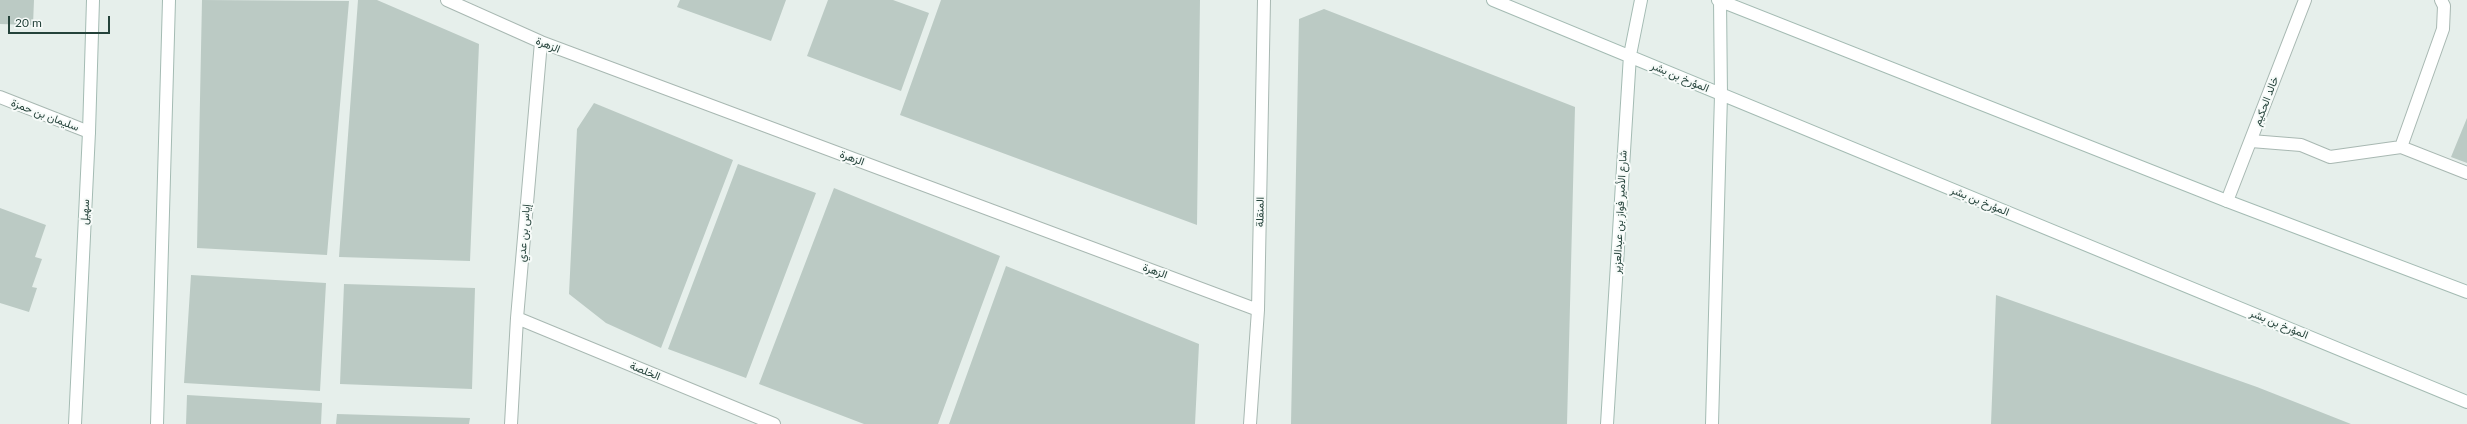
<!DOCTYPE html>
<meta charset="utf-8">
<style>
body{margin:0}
#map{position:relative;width:2467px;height:424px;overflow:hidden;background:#e6efeb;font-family:Lato,sans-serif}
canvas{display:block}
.scale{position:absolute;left:8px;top:16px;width:102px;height:18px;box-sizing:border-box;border:2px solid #24423a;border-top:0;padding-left:5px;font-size:12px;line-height:14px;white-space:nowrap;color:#24423a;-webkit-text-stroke:3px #f7fbf9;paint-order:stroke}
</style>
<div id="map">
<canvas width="2467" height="424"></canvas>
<div class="scale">20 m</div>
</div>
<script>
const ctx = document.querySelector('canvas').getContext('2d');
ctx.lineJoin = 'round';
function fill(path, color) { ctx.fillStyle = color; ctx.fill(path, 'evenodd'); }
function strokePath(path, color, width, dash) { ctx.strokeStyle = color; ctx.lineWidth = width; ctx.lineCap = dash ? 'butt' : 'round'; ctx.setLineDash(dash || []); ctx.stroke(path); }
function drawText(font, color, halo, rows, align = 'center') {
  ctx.font = font + ' Lato,Vazirmatn,sans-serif'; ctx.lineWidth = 4; ctx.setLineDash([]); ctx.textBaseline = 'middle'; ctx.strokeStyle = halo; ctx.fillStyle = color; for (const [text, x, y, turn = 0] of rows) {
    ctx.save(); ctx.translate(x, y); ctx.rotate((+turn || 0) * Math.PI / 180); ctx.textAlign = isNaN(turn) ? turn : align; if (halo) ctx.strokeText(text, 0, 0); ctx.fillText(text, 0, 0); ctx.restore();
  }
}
fill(new Path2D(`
 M0,0H34L33,25L0,24Z
 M202,0L349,1L327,255L197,248Z
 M358,0H377L479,44L470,261L339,257Z
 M680,0H786L771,41L677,7Z
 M828,0H893L929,13L901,91L807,56Z
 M941,0H1200L1197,225L900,115Z
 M1324,9L1575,107L1567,424H1291L1299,19Z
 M594,103L733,160L661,348L606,323L569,294L577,129Z
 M2467,118V163L2451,157Z
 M738,164L816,193L746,378L668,349Z
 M834,188L1000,256L938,424H864L759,384Z
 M0,208L46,225L35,257L42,259L32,287L37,288L29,312L0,303Z
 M1006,266L1199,344L1195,424H949Z
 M191,275L326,283L320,391L184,383Z
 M344,284L475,288L472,389L340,384Z
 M1996,295L2257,387L2351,424H1991Z
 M187,395L322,403L321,424H186Z
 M337,414L470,418L469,424H336Z`), '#bbcac4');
const lane = new Path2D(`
 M2251,141L2301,145L2330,157L2401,147L2467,173
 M2401,147L2443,29L2444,6L2441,0`);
const street = new Path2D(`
 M447,0L541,42L1258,310
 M0,97L89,132
 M2227,201L2305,0
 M517,318L774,424
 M511,424L517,318L541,42
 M1250,424L1258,310L1264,0`);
const secondary = new Path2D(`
 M1493,0L2467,402
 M1718,0L2227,201L2467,292
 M75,424L89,132L93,0
 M157,424L169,0
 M1607,424L1630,55L1641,0
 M1712,424L1721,95L1720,0`);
strokePath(lane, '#a8b8b2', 14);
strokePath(street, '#a8b8b2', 14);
strokePath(secondary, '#a4bbb3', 14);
strokePath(lane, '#fff', 12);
strokePath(street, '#fff', 12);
strokePath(secondary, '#fff', 12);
drawText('11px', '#24423a', '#f7fbf9', [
 ["الزهرة",548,45,22],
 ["المؤرخ بن بشر",1680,77,23],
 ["خالد الحكيم",2266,101,-69],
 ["سليمان بن حمزة",45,115,21],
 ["الزهرة",852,158,20],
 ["المؤرخ بن بشر",1980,201,22],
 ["سهيل",85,212,-87],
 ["المنقلة",1260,212,-89],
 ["شارع الأمير فواز بن عبدالعزير",1620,212,-87],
 ["إياس بن عدي",524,233,-85],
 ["الزهرة",1155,271,20],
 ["المؤرخ بن بشر",2279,324,22],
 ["الخلصة",645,371,22]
]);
</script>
